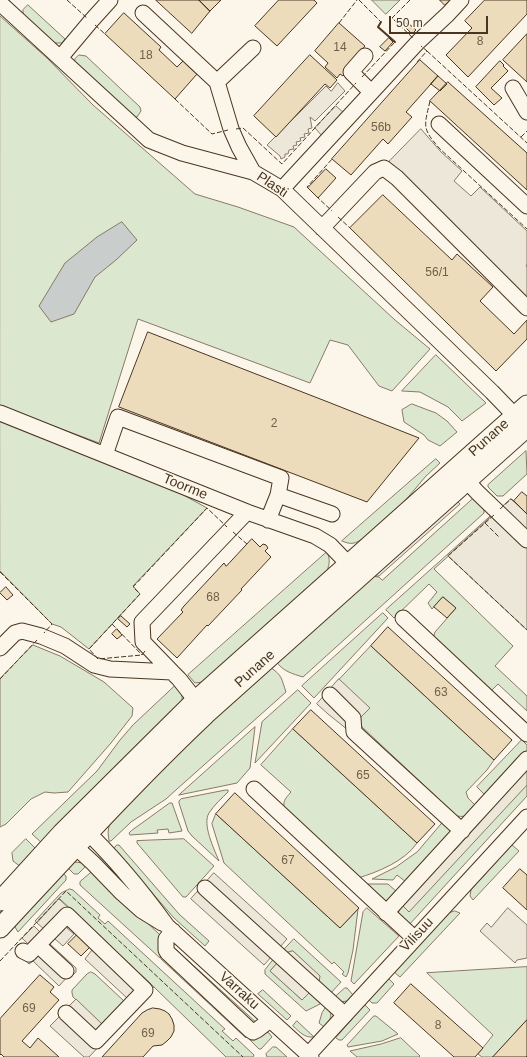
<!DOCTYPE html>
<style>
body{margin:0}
#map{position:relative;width:527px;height:1057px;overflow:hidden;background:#fbf6e9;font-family:Arial,sans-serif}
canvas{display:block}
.scale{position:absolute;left:389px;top:16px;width:99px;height:18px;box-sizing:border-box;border:2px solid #4a3520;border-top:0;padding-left:5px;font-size:12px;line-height:14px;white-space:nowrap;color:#4a3520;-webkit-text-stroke:3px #fbf6e9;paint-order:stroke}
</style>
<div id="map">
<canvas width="527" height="1057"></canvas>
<div class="scale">50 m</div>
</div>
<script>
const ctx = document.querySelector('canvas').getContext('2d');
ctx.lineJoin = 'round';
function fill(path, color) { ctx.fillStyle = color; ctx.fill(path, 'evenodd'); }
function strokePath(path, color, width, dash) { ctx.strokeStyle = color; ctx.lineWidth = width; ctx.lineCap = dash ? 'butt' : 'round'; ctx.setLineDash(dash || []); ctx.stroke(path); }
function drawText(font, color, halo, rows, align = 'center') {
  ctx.font = font + ' Arial,sans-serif'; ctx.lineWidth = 3; ctx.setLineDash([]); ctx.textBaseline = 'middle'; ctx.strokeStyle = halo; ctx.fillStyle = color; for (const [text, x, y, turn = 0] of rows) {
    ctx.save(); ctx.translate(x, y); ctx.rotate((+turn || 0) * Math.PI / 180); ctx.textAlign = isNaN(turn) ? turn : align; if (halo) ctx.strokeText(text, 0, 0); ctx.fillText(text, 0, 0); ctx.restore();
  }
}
const green = new Path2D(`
 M372,0H400L386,14Z
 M28,5L65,39L62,43H54L23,15V10Z
 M0,16L47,58L93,105L195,194L238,207L294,227L395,320L430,349L392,391L379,386L348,345L330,340L310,383L138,319L99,443L0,406Z
 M79,55L86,56L140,107L141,111L137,117L132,116L74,63L75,59Z
 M436,355L486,403L462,421L448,407L420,392L402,391Z
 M412,404L436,413L447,421L457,432L440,446L428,440L424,435L404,422L402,410Z
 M0,420L178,492L207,508L133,586L140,594L89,649L61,627L52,624L0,571Z
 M526,451L527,474L503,496H497L488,487V485Z
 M436,459L440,463L426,476L404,502L364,538C355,544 351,545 342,541Z
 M475,497L484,509V513L303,677C293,674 282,671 276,661L371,576L379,577L382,580Z
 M493,514L494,515L434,569L513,646L495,666L527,696V711L498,684L491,691L435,638L434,635L435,632L456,608L443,597L432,609L428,603L437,592L429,584L394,618L386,610Z
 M327,552C331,559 329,567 326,573L203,682L195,683L188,675Z
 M383,613L388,618L314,698L302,686Z
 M33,645L60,656L104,682L133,708L132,716L111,743L68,792L54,793L45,792L31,799L6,824L0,827V679Z
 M371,646L494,760L487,770L466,792L468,798L476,806C469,813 468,818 457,816L362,727L360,723L361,716L338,681Z
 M270,667C283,676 281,678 286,692L177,789L166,799L131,822L111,841H109L108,832L110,821L155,772Z
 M176,685C180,691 183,694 182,702L43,844L32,834L97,771L120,740L133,725Z
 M298,690L311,703L255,763L262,722Z
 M255,727L250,768L237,783L179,795Z
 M293,729L417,843C405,861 378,872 358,878L285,811C282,801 285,799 291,792L261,765Z
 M522,740L527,745V751L486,796L477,787Z
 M527,784V796L408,926L398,914L401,904Z
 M226,790H228V792C222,798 214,805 209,813C202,824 214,849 219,861L192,836L188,831L179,803V801L181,799Z
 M170,803H172L182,831L169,833L168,829L157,830L158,833L130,835L129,833L131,831Z
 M216,814L340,928L358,909L353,950L348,973L346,977L342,974L344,972L334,962L332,964L224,863L212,824Z
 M444,821L454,831L406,882L397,875L393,880L372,879L396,867L417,852Z
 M26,839L37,850L21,867L13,861L12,853Z
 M184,839L214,866L186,897H183L137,843V841Z
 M117,845H119L179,914L209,941L205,946L174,918L114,849Z
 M512,845L519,851L473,900L470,896L471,890Z
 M74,862L83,863L87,865L78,874H74L67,867L71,863Z
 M93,871L160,935L162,941L160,958L80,885V882Z
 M61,872L66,876V880L18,932L15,927V923Z
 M363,884H388L397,892C392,896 389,902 383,901Z
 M70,889L73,890L100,915L98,918L105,924L108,921L225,1029L222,1031L233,1041L236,1038L254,1055L253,1057H226L154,987L60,899L37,923L35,921L61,893L67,890Z
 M367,908L399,936L354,984L351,981L363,912Z
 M455,911L460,913L400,977L394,972L449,913Z
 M294,939L341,982L330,994L319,983V976L293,951L286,953L283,951Z
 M172,946L258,1024L254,1026L175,954Z
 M274,959L278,962L270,971L302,1000L309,993L321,1002L320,1004L306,1011L265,974V970Z
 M527,967V1020L493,1057H482L478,1054L493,1035L427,973Z
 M91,972L95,974L124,1001L103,1025L73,997L72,993V990L87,974Z
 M389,979L394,984L377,1003H372L369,1000Z
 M345,988H347L353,995L347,1001L340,1002L334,998Z
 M263,990L291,1016L287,1020L258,994Z
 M365,1005L370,1010L342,1040H339L336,1038Z
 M326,1007C335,1015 330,1020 324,1027L319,1023L322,1013Z
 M374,1016H376L398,1034L382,1041L348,1047L347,1045L348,1044Z
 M297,1021L314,1037C304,1038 300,1032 293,1026Z
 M266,1032L269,1033L272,1037L261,1049H259L249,1039C259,1043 258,1035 266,1032Z
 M401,1038L420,1056L419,1057H357L350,1051L381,1044Z
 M273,1047H276L287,1057H267L266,1054Z`);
fill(green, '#dce7d0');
strokePath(green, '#887966', 1);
const parking = new Path2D(`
 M338,83L345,91L315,121L310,117L312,128L308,129L309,133L304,134L305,137L300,138L301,141L296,142L297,145L293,146L294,149L289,150L288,154H285V157L281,159L280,156L267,145L326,86L331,91Z
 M336,106L344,113L323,137L315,128Z
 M421,129L441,152L462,171L454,181L471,196L480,187L527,231V264L526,266L527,267V304L385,166Z
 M511,499L527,514V630L448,556Z
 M456,500L460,504L379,576H371Z
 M339,679L370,708L348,730L328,714L317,704Z
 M527,770V785L409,912L402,905L453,850L454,851L481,821L480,820Z
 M214,873L287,939L264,965L191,899Z
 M59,899L154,987L89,1057H84L50,1026L59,1017L58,1013L64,1007H68L76,999L103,1025L127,998L85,959L92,950V948L69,927L67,928L74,934L63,946L55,939L50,944L76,968V972L73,975H69L59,986L33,961L29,964L19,955L28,944L22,938L34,926L41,933L45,930L37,923Z
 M508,908L527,925V958L517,960L515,963L480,931L487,923L491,927Z
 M293,951L320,976L319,983L302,1000L270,971L286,953Z
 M162,953L250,1034L246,1038L161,959Z`);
fill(parking, '#ede7d9');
strokePath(parking, '#887966', 1);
const water = new Path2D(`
 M122,222L137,240L116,260L95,277L74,314L51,322L39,306L65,263L97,237Z`);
fill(water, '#c9cecd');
strokePath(water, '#887966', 1);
const building = new Path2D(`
 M156,0H199L210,11L192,33Z
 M199,0H221L210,11Z
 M279,0H314L317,3L277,46L255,26Z
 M440,0H450L445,5Z
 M485,0H527V14L468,77L446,55L472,28L465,21Z
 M124,13L161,47L159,50L177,67L183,61L197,74L175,99L105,34Z
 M405,22L407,24L408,23L416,30L412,34L403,25Z
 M339,23L365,46L345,68L348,71L343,76L340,74L337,78L325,67L328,63L315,51Z
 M527,34V82L503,60Z
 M389,38L393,42L385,51L380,47Z
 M310,55L337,80L330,88L325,84L276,137L254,116Z
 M420,60L438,76L406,112L412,117L388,144L383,139L351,175L332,159Z
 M500,61L504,65L503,66L508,71L491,88L502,98L494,105L476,87Z
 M438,76L447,84L440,91L431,84Z
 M448,82L527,153V190L430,101Z
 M326,169L336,178L318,198L308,188Z
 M383,195L452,260L457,254L493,287L480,301L514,334L527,320V339L496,371L350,228Z
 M148,332L328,402L419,438L367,502L119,407Z
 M522,492L527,496V514L514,501Z
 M252,539L260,547L263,544L266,545L268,548L265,551L271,557L241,589L242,590L208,626L207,625L177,658L157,639L183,612L181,610L184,606L224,563L226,566Z
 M6,587L13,595L7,600L0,593Z
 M443,597L456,608L447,618L434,607Z
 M121,616L130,624L127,627L118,619Z
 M388,627L512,740L494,760L371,646Z
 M117,629L122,635L117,639L112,634Z
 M311,710L435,824L417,843L293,729Z
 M235,793L359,908L340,928L216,814Z
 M520,869L527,875V910L503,888Z
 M77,935L90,947L81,956L68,944Z
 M40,975L54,987L50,992L59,1000L22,1041L30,1048L38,1038L59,1057H4L1,1054L0,1055V1019Z
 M411,984L483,1048L475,1057H454L394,1003Z
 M153,1008L160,1009L165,1011L169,1014L172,1019L174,1025V1031L171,1037L167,1041L162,1045L153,1046L143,1057H102L142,1013L147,1010Z
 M527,1020V1056L526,1057H493Z`);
fill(building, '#ecdcbc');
strokePath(building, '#4a3520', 1);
const minor = new Path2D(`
 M0,3L149,140L182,153L253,172L282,189L492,392L522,423
 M143,13L217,82L231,129L239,147L253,172
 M365,56L351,72L371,92
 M60,58L91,21L110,0
 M217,82L253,48
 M513,88L527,112
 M439,124L527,206
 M282,189L418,42L448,14L461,0
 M322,228L375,172L384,168L397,178L527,308
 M0,413L247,512L315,536L330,545L356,572
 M105,455L118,417L281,478L278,495
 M460,473L477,492L527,540
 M268,520L278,495L332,514
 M403,618L527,734
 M0,648L15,633L22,631L41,636L65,646L94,665L110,669L172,672L179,679L202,708
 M172,672L143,642L142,622L247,512
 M330,695L353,718L354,732L462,831
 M254,789L414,938
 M81,826C113,856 141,890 167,926L311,1057
 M68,840L93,863L122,893L141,910L162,923
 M205,888L345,1015
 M386,913L527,759
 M173,931L166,939V950L168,953L250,1030L253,1032L257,1030L270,1020
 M38,945L66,971
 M23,951L29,954L67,915L145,990L96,1041L66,1013
 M308,1055L527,817`);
const major = new Path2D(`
 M0,901L62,833L196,700L527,405
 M0,928C67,856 134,782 206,714L527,427`);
strokePath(minor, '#4a3520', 17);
strokePath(major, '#4a3520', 21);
strokePath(minor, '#fbf6e9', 15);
strokePath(major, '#fbf6e9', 19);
strokePath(new Path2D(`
 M67,0L87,18
 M359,0L381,22
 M410,0L392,18L414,39
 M339,23L357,0
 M95,25L105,34
 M427,51L527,143
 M417,62L427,51L421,46
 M362,77L395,42
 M175,99L212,134L228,130
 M430,101C424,127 422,128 439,148L527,229
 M236,129L243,128L282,164L356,83
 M521,137L527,131
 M309,189L307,187L333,158
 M316,196L332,211
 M338,217L350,228
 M500,509L511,499L514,501
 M494,515L448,556L527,630
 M485,523L499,537
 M233,532L247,544
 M0,572L52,624L44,633
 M112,624L142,655
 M145,651L142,655L98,659L89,649L140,594L133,587L207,508L227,527
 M0,679L37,640
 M0,961L66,891L243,1057`), '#4a3520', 1, [5, 2]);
strokePath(new Path2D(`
 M381,22L378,27L395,42`), '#4a3520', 2);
drawText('12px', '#725f47', null, [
 ["8",480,42],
 ["14",340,48],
 ["18",146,56],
 ["56b",381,128],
 ["56/1",437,273],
 ["2",274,424],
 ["68",213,598],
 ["63",441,693],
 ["65",363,776],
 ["67",288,861],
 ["69",29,1009],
 ["8",438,1026],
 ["69",148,1034]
]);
drawText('14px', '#4a3520', '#fbf6e9', [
 ["Plasti",272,185,34],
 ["Punane",489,438,-42],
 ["Toorme",185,487,22],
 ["Punane",255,669,-42],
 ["Vilisuu",417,935,-47],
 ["Varraku",239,991,42]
]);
</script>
